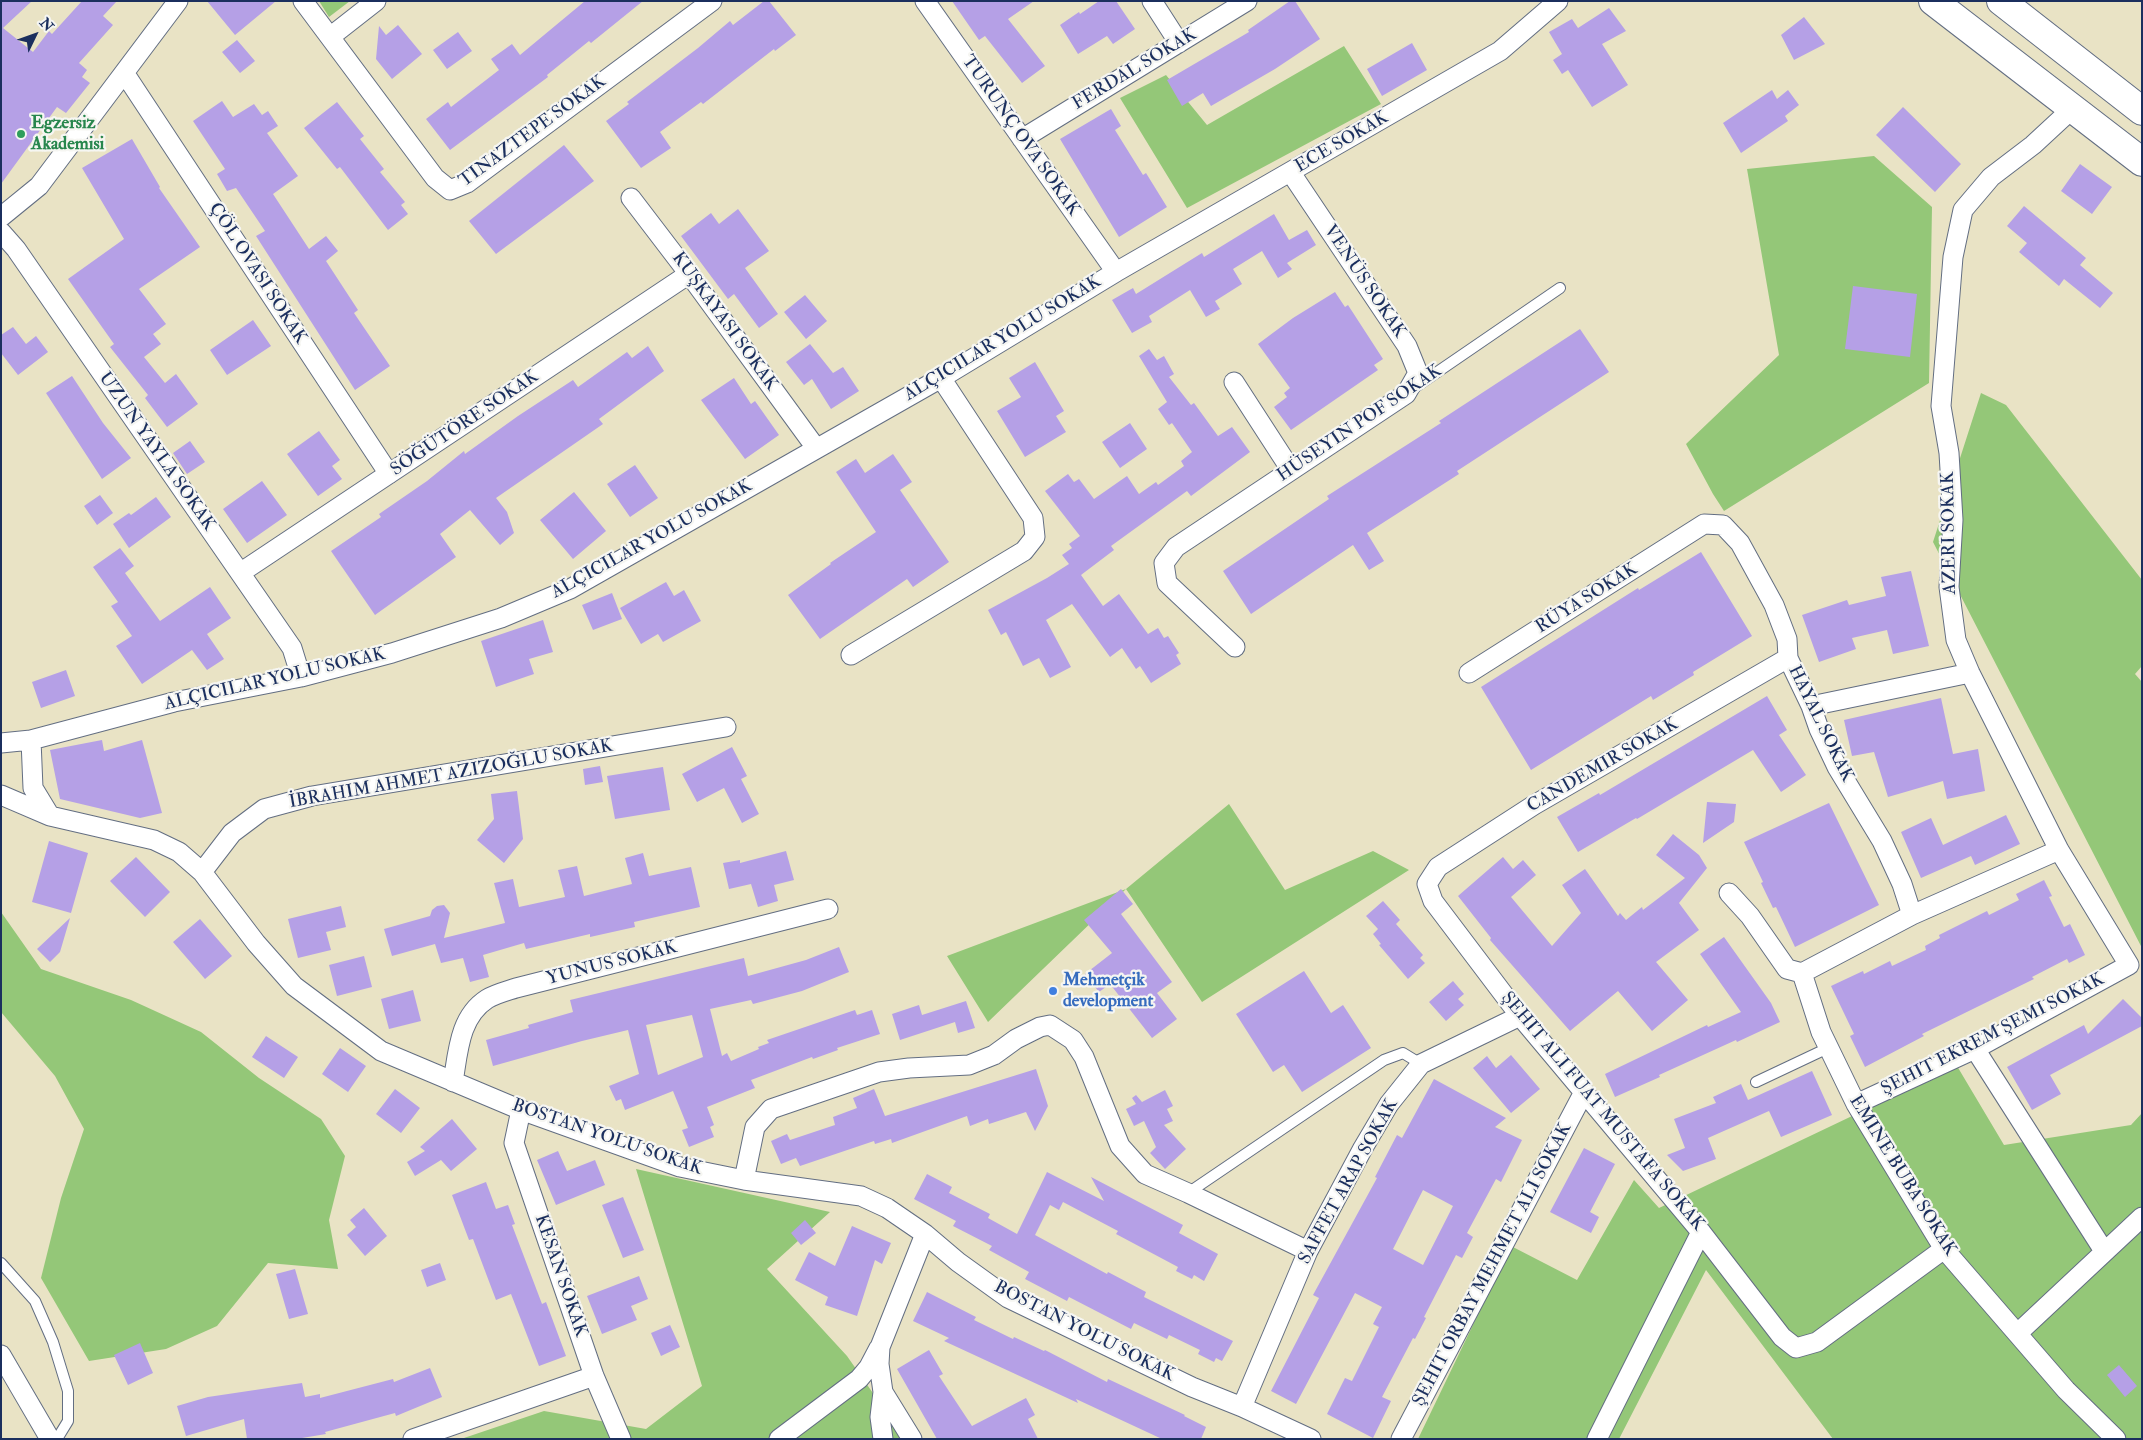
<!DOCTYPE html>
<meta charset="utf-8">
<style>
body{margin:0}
#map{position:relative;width:2143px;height:1440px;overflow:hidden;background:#e9e3c5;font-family:"IM FELL Double Pica",serif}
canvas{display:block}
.frame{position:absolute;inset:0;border:2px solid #1b2f5e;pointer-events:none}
.north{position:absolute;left:10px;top:10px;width:50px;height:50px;-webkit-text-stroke:4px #f6f6f2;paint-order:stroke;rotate:48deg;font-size:14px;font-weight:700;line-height:20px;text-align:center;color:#1b2f5e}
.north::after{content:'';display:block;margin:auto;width:18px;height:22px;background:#1b2f5e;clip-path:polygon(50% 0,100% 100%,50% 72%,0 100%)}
</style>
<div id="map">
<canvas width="2143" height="1440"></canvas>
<div class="frame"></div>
<div class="north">N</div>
</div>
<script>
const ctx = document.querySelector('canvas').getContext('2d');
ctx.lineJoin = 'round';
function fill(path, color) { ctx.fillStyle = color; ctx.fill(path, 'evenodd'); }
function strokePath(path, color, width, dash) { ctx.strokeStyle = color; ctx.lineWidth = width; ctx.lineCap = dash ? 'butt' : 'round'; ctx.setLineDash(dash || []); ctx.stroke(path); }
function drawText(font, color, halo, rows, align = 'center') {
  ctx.font = font + ' "IM FELL Double Pica",serif'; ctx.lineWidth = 4.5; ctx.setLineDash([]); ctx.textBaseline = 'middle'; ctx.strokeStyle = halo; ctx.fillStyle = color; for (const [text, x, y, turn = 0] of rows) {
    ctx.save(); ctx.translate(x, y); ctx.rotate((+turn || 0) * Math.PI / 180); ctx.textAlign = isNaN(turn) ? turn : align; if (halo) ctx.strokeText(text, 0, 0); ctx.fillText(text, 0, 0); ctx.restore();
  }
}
fill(new Path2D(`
 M319,1H350L329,17Z
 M1344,46L1381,104L1187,208L1120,98L1166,75L1207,125Z
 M1874,156L1932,207L1929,383L1724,511L1713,494L1686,444L1779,355L1747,169Z
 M1981,393L2006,405L2142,580V666L2135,674L2142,682V948L1933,542Z
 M1229,804L1285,890L1373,851L1409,870L1202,1002L1126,889L988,1022L947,956L1126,889Z
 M1,912L41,969L131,1000L201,1032L259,1078L321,1119L345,1156L329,1220L338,1269L268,1263L217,1326L166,1349L89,1361L41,1278L61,1198L84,1129L55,1076L1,1012Z
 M1957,1066L2004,1145L2131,1125L2142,1113V1439H1833L1706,1270L1619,1439H1418L1511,1246L1577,1280L1634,1180L1659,1208Z
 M636,1169L830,1212L767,1269L847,1356L905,1439H461L544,1411L646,1429L702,1386Z`), '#94c778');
fill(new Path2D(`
 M1,1H32L3,28L33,52L49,31L52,34L82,1H117L103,16L113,25L79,63L87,70L82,77L90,83L66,113L57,107L1,184Z
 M207,1H276L235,35Z
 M585,1H643L591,43L589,41L547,75L548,77L450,150L426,119L448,102L451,107L499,70L491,59L512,44L520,55Z
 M764,1H769L796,35L775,51L774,49L703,104L701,102L660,132L671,148L641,168L606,121L629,104L627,102L698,48L730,21L733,25Z
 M952,1H1034L1008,19L1045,66L1022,83L985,36L979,40Z
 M1099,1H1116L1135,29L1113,44L1107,36L1078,54L1060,25L1079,12L1080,14Z
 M1290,1H1295L1320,39L1275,69L1211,106L1203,93L1182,106L1167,80L1249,32L1248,30Z
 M1609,8L1626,31L1602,44L1628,85L1592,107L1568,70L1562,74L1553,60L1562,54L1549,32L1572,19L1578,28Z
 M1804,17L1825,44L1794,60L1781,35Z
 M398,25L422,54L392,79L376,59L379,26L386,35Z
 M458,32L472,51L447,69L433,50Z
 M237,40L255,61L240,73L222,52Z
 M1412,43L1427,70L1382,96L1367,69Z
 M1772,90L1777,99L1788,90L1799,105L1785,116L1788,121L1741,153L1723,123Z
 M222,101L233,117L254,104L262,115L268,111L278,126L267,133L298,176L273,194L309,249L326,236L338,251L326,261L358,310L354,313L390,366L355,390L256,236L265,231L236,188L227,191L217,174L225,169L193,121Z
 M337,102L364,136L360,139L384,169L380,172L405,202L401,205L408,214L388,230L340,167L337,169L304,128Z
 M1903,107L1961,164L1935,192L1876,135Z
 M1111,109L1121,126L1115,130L1143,175L1146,173L1167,207L1119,237L1060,139Z
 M132,139L160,187L159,188L200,247L139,289L166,324L153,334L161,344L144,357L165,383L176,374L198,404L167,427L145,398L148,395L110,347L114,344L68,279L124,239L82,168Z
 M564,145L594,181L496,254L469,221Z
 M2080,164L2112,187L2092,214L2061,191Z
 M2024,206L2086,258L2080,265L2113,293L2100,308L2064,279L2059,286L2019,252L2027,243L2007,226Z
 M738,209L769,251L745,268L778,314L759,328L734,294L728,299L681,236L711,213L719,224Z
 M1274,214L1289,240L1307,230L1316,245L1287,263L1292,269L1278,278L1262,251L1233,269L1242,284L1215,301L1220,309L1206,317L1190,290L1149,316L1152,322L1132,333L1112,300L1133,288L1136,294L1202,253L1204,257Z
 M1853,286L1917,294L1910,357L1845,349Z
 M1335,292L1345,307L1348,305L1383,359L1374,365L1378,370L1291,430L1274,407L1287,397L1284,393L1290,388L1258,344L1293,318Z
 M805,295L827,321L806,339L784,312Z
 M253,320L271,346L227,375L210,350Z
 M13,327L26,344L36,336L48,352L18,375L1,353V335Z
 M1580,329L1609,372L1457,471L1459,474L1367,533L1384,561L1369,570L1353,545L1251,614L1223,571L1329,499L1327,496L1441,423L1439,421Z
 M810,344L833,373L843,367L859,391L831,409L812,379L804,385L786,362Z
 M648,346L664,371L599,419L603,424L496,498L507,512L514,533L500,545L470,510L440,534L456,557L375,615L331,551L381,517L379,514L427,481L464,451L465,454L518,416L573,380L578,387L627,352L632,358Z
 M1149,349L1157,360L1164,356L1174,374L1169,377L1191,405L1194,403L1218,436L1232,427L1250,452L1191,496L1187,491L1111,546L1114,550L1081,575L1103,606L1119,594L1148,634L1158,628L1164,638L1168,636L1179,653L1176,655L1181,664L1151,683L1140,666L1136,669L1122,648L1110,657L1072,604L1046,620L1071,667L1050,678L1039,658L1023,666L1006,632L1001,635L988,610L1047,578L1069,564L1062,555L1072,548L1069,544L1080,536L1045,491L1068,474L1074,482L1079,479L1094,499L1127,476L1139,494L1156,482L1158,485L1184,466L1181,461L1192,452L1172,423L1169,425L1158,409L1167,402L1139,356Z
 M1035,362L1064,411L1056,416L1066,432L1025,457L997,411L1021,397L1009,378Z
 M72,376L103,423L131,458L102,479L46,393Z
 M734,378L751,404L755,401L779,435L745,459L701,400Z
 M1130,423L1147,449L1120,468L1102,442Z
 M319,431L340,460L332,466L342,479L318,496L287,454Z
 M190,441L205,462L187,474L173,453Z
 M893,454L912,482L900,490L949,562L913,587L907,579L820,639L788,595L831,564L830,563L876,532L836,472L856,459L865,473Z
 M635,465L658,498L630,517L607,484Z
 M262,481L287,515L247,543L223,509Z
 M574,492L606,531L573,559L540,520Z
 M100,495L113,513L97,525L84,506Z
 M156,497L171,517L129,548L113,524L129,513L131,515Z
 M120,548L134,566L125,573L160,621L210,587L231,618L207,634L224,659L207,670L192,650L142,684L116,646L132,636L111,606L118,602L93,567Z
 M1701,552L1752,636L1693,672L1694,675L1653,700L1651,696L1531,770L1481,687L1638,588L1639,590Z
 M1911,571L1929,646L1893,654L1887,630L1852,638L1856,649L1819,662L1802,615L1847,600L1849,605L1886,596L1881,577Z
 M666,582L674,596L684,590L701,621L663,642L658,634L641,644L620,608Z
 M612,593L622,619L593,630L582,605Z
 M543,620L553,652L529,659L534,674L496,687L481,641Z
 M66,670L75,696L41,708L32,682Z
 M1767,696L1787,730L1779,735L1806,775L1781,792L1753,750L1637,819L1636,818L1578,852L1557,817L1599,793L1600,795Z
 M1941,698L1953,754L1978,749L1985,791L1947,799L1943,781L1888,797L1874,752L1852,756L1844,720Z
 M102,740L104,751L142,740L162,813L140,818L60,799L50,750Z
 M732,747L747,776L741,779L759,814L742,823L724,788L697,802L682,774Z
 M600,766L603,782L585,785L583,769Z
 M663,767L670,810L615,819L607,776Z
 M517,791L523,839L504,863L477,840L494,819L491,794Z
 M1707,802L1736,804L1734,822L1703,843Z
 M1829,803L1879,905L1795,947L1776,907L1773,908L1761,883L1763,882L1744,842Z
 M2006,815L2020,844L1975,865L1971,856L1921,878L1901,832L1931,818L1943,845Z
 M1673,834L1699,855L1707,868L1679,903L1699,930L1656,962L1688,1000L1652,1031L1618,991L1570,1031L1490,940L1491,938L1458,896L1503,857L1513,869L1523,860L1536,875L1511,897L1552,946L1581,913L1562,885L1585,869L1618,916L1620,913L1626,920L1642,907L1643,910L1685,878L1656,855Z
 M49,841L88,853L71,913L32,902Z
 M786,851L794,880L774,885L778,901L758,907L751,884L729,889L723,863L740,860V863Z
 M643,853L649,876L691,867L700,907L634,922L635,927L590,937V934L526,949L524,943L483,955L489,977L470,982L463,958L441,963L435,944L392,956L384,929L430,916L432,910L437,906L444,905L450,913L444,938L505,923L494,883L513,879L519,907L565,897L558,870L577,866L584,896L632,884L625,858Z
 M136,857L170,892L145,917L110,881Z
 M2044,880L2052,896L2049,897L2064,927L2070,924L2085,955L2069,963L2067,959L2032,977L2034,979L1922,1034L1924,1036L1865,1067L1850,1036L1854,1034L1831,986L1863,971L1864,974L1890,961L1892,966L1926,950L1925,946L1940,938L1939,935L1987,911L1989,915L2019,900L2016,894Z
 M1121,889L1133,904L1121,914L1172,982L1157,993L1177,1019L1152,1038L1110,984L1099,992L1085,974L1112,953L1084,920Z
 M1383,901L1400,920L1396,924L1423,955L1420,958L1425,963L1408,979L1379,945L1381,944L1373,934L1378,929L1366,916Z
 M341,906L346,927L326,932L331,950L298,958L288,919Z
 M70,918L60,952L50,962L37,949Z
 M200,919L232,956L205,979L173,942Z
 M1724,937L1771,1003L1780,1022L1737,1042L1736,1040L1659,1075L1660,1077L1615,1097L1605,1074L1707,1025L1708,1027L1741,1012L1700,954Z
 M839,947L849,972L802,991L753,1004L751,1000L710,1009L722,1056L727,1053L731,1061L759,1049L758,1047L769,1043L767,1040L855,1010L857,1015L872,1010L880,1034L837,1048L838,1050L813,1059L812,1057L751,1080L755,1088L707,1107L714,1125L710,1127L714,1137L689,1147L682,1130L688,1128L673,1091L625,1110L621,1099L616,1101L609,1086L639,1074L628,1030L582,1041L493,1066L486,1040L529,1028L528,1025L573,1012L570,1000L744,958L748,976L806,960ZM692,1015L703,1057L658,1075L646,1025Z
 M364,956L372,987L337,996L329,965Z
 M1304,971L1331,1013L1343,1005L1371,1048L1302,1092L1284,1065L1273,1072L1236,1014Z
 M1453,981L1464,994L1458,999L1464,1005L1446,1021L1429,1002Z
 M413,990L421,1021L389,1029L381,999Z
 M2123,999L2142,1018V1026L2050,1075L2061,1094L2032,1110L2007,1067L2084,1025L2088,1034Z
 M966,1001L975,1028L958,1033L955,1022L900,1040L892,1014L919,1005L922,1015Z
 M266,1036L298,1057L284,1078L252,1057Z
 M340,1048L366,1066L348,1092L322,1074Z
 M1511,1055L1540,1089L1511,1113L1473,1068L1487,1056L1496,1068Z
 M1036,1069L1048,1106L1035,1131L1026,1112L989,1124L988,1119L970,1126L967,1116L892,1143L891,1139L875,1144L874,1141L800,1166L796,1158L781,1164L771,1141L787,1134L790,1140L835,1125L833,1117L857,1108L853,1098L874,1089L885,1116Z
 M1812,1071L1832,1115L1781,1137L1769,1111L1708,1138L1716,1159L1683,1171L1667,1155L1685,1148L1674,1119L1716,1103L1713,1097L1741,1084L1748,1100Z
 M1434,1079L1506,1118L1495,1127L1522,1140L1501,1182L1496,1179L1467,1233L1473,1237L1462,1258L1456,1255L1424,1317L1426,1318L1415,1339L1413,1338L1382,1397L1391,1401L1373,1438L1327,1414L1345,1378L1352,1381L1379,1327L1373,1324L1382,1307L1355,1293L1296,1404L1271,1391L1319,1298L1313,1295L1377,1178L1375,1177L1397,1135L1402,1138ZM1423,1190L1453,1206L1423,1265L1393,1249Z
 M395,1089L420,1108L401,1133L376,1114Z
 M1165,1090L1173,1106L1167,1109L1173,1121L1164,1125L1186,1149L1165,1169L1150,1153L1156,1147L1144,1121L1134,1126L1126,1109L1136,1104L1132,1098L1136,1095L1142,1102Z
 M452,1119L477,1149L451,1171L441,1160L415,1176L407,1162L425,1151L420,1147Z
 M1584,1148L1615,1164L1590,1212L1599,1217L1591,1233L1550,1212Z
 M558,1151L567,1171L595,1160L605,1185L556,1205L537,1160Z
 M1047,1172L1104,1201L1091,1177L1183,1225L1179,1233L1218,1254L1204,1281L1194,1275L1192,1279L1176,1271L1178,1267L1116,1234L1118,1231L1063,1202L1059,1210L1050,1205L1035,1235L1107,1274L1108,1272L1146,1292L1144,1297L1233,1341L1222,1361L1216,1358L1214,1362L1198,1354L1200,1350L1169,1335L1167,1339L1134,1323L1131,1329L1069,1297L1067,1301L1025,1279L1029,1272L989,1250L992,1246L953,1226L956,1221L914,1199L927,1174L952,1187L949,1193L990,1214L988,1218L1017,1234Z
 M486,1182L496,1209L508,1205L515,1224L512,1225L542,1304L546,1302L566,1356L539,1366L511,1294L496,1300L473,1239L469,1240L452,1195Z
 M623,1197L644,1250L623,1258L602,1205Z
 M364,1208L387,1236L365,1256L347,1235L356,1227L350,1220Z
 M805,1220L816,1233L801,1245L791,1233Z
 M852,1226L891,1243L882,1264L875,1260L857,1316L825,1305L828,1297L795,1280L809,1252L835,1266Z
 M440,1263L446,1280L427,1287L421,1270Z
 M295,1269L308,1314L289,1319L276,1274Z
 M639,1276L648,1299L631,1306L637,1320L602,1334L587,1296Z
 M927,1292L976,1317L974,1320L1013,1339L1014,1337L1044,1351L1045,1350L1107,1382L1108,1379L1185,1415L1184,1416L1206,1427L1201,1439H1162L1076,1399L1078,1403L944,1341L949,1338L913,1321Z
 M670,1325L680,1347L661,1356L651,1333Z
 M140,1343L153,1373L128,1385L114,1355Z
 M929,1350L943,1374L939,1376L972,1426L1026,1398L1035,1415L1028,1419L1038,1439H937L897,1369Z
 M2119,1365L2137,1386L2125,1397L2107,1375Z
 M430,1368L442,1397L396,1416L395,1413L325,1432L326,1434L296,1439H247L244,1419L186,1436L177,1406L208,1397L302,1383L305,1397L320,1394V1398L393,1379L394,1382Z`), '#b5a0e6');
const service = new Path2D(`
 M1414,388L1560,288
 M1756,1082L1828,1048
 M1188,1193L1384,1060L1403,1053L1421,1064
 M1,1263L35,1301L53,1342L68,1391V1421L57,1439`);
const minor = new Path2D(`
 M303,1L435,178L450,190L467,183L712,1
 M925,1L1116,272
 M1152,1L1179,43
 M330,37L376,1
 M125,74L389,474
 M1022,139L1247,1
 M631,198L689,274L816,448
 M1,217L39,186L178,1
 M1,232L16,249L292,648L301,677
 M1234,382L1291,470
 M240,573L689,274
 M1235,647L1167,583L1164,563L1176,547L1406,394L1418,373L1407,346L1291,173
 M851,655L1024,551L1035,537L1033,518L941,378
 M1788,658L1534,805L1438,867L1427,884L1433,901L1520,1016L1701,1232L1782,1337L1796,1348L1817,1342L1944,1249
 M1469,673L1704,524L1723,525L1740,543L1774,605L1787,639L1788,658L1811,706L1819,729L1837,767L1882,841L1902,884L1912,915
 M1811,706L1970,673
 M31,740L33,788L50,816
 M1,743L31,740L174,702L301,677L392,653L501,618L570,589L941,378L1116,272L1500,51L1558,1
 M1,795L50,816L154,840L179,852L202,872L256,943L294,986L381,1051L521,1110L680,1167L744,1180L861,1196L887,1208L925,1234L958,1262L1008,1298L1192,1387L1242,1407L1311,1439
 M202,872L232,833L264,809L312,796L726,727
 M1729,893L1750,916L1787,969L1802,973
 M1802,973L1821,1032L1856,1104L1944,1249L2066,1390L2116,1439
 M1802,973L1912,915L2059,850
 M1975,1049L2104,1251
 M453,1082C458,1053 459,1017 487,999C495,994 507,991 516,988L828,909
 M1856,1104L1975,1049L2129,965L2059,850L1970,673L1956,640L1949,587L1953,520L1949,453L1941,406L1953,257L1963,210L1991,177L2033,145L2073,108
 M521,1110L514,1143L594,1376L621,1439
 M744,1180L755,1127L771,1109L879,1072L909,1068L969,1065L994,1055L1016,1039L1040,1027L1050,1025L1073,1040L1084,1057L1120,1146L1145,1174L1188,1193L1308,1251
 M2018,1333L2142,1217
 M1,1355L50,1439
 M883,1392L912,1439
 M1242,1407L1308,1251L1363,1148L1389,1104L1421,1064L1520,1016
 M413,1439L594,1376
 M779,1439L859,1379L869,1367L879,1348
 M883,1439L880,1417L883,1392L879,1364L880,1347L925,1234
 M1401,1439L1584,1092
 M1597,1439L1701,1232`);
const trunk = new Path2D(`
 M1933,1L2142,162
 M2001,1L2142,111`);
strokePath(service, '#636e82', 12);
strokePath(minor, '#636e82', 21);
strokePath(trunk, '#636e82', 30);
strokePath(service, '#fff', 10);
strokePath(minor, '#fff', 19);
strokePath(trunk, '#fff', 28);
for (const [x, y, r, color] of [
 [21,134,5,"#2e9e5b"],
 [1053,991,5,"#3f7fe0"]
]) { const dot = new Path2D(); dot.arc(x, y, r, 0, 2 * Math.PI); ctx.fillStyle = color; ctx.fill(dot); strokePath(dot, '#f6f6f2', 2); }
drawText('18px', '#1b2f5e', '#f6f6f2', [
 ["FERDAL SOKAK",1135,70,-31],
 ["TINAZTEPE SOKAK",533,132,-36],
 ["TURUNÇ OVA SOKAK",1020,136,55],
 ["ECE SOKAK",1342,143,-30],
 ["ÇÖL OVASI SOKAK",257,274,57],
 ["VENÜS SOKAK",1364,282,56],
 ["KUŞKAYASI SOKAK",724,322,54],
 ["ALÇICILAR YOLU SOKAK",1003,339,-31],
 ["SÖĞÜTÖRE SOKAK",465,424,-34],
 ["HÜSEYIN POF SOKAK",1360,424,-34],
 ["UZUN YAYLA SOKAK",156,452,55],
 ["AZERI SOKAK",1950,533,-91],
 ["ALÇICILAR YOLU SOKAK",652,540,-29],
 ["RÜYA SOKAK",1587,599,-32],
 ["ALÇICILAR YOLU SOKAK",275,680,-13],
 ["HAYAL SOKAK",1820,724,64],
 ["CANDEMIR SOKAK",1603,766,-30],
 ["İBRAHIM AHMET AZIZOĞLU SOKAK",451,775,-10],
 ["YUNUS SOKAK",612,964,-14],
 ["ŞEHIT EKREM ŞEMI SOKAK",1993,1035,-27],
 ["ŞEHIT ALI FUAT MUSTAFA SOKAK",1602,1112,50],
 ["BOSTAN YOLU SOKAK",607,1138,19],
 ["EMINE BUBA SOKAK",1902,1176,58],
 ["SAFFET ARAP SOKAK",1349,1182,-61],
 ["ŞEHIT ORBAY MEHMET ALI SOKAK",1493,1265,-62],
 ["KESAN SOKAK",560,1276,71],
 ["BOSTAN YOLU SOKAK",1084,1332,27]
]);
drawText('bold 18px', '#27864d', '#f6f6f2', [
 ["Egzersiz",31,124],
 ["Akademisi",31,145]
], 'left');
drawText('bold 18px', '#366cbe', '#f6f6f2', [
 ["Mehmetçik",1063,981],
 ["development",1063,1002]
], 'left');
</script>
